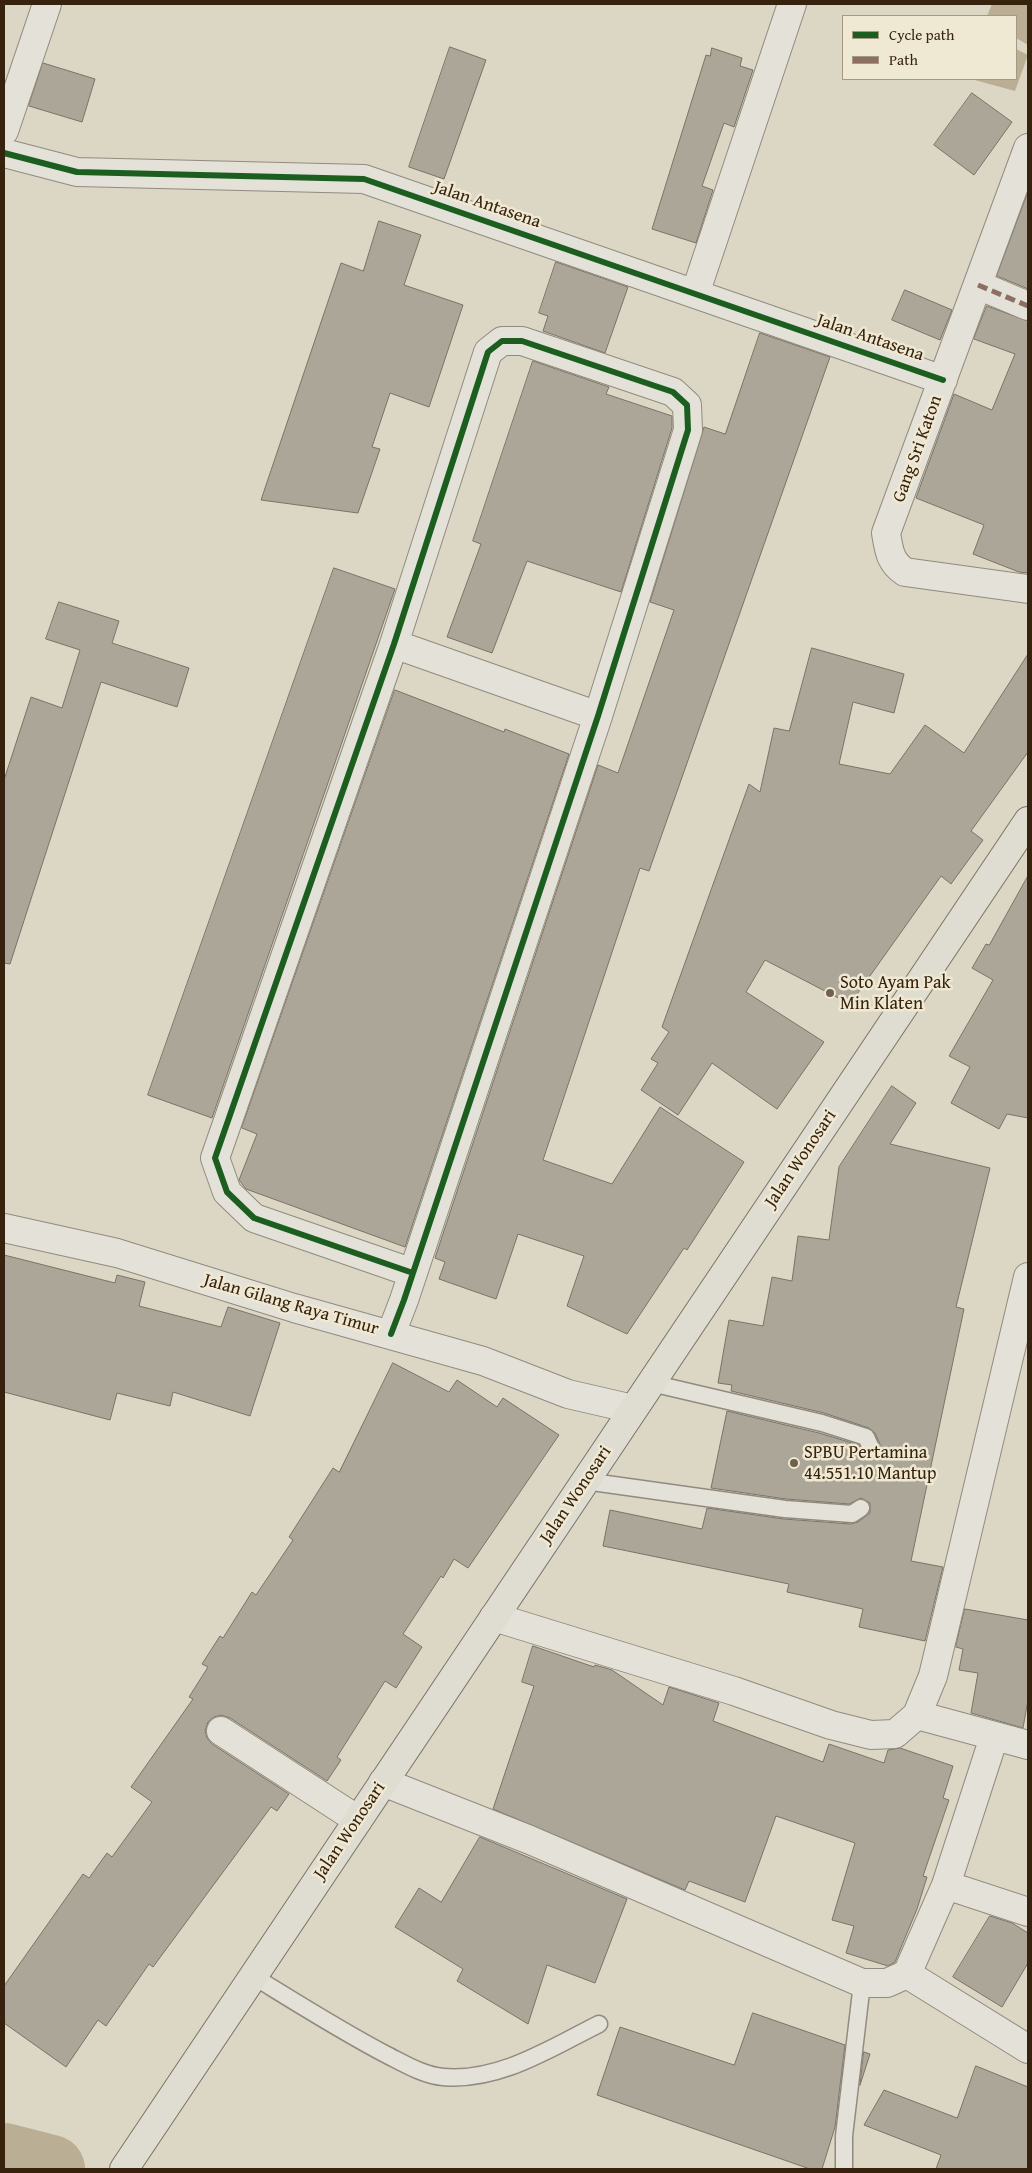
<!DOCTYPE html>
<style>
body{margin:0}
#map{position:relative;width:1032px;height:2173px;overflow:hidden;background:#dcd6c4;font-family:"Gentium Book Plus",serif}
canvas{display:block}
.frame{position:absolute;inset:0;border:5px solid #36220d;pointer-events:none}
.legend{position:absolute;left:842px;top:15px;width:175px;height:65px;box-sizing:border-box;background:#efe8d2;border:1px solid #a59983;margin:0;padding:6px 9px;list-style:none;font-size:15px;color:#36220d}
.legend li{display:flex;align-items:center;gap:10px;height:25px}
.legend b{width:25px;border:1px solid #a59983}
</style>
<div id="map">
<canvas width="1032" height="2173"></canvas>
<div class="frame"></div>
<ul class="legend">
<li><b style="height:6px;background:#1b5e20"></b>Cycle path</li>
<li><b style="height:6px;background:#8d6e63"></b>Path</li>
</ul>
</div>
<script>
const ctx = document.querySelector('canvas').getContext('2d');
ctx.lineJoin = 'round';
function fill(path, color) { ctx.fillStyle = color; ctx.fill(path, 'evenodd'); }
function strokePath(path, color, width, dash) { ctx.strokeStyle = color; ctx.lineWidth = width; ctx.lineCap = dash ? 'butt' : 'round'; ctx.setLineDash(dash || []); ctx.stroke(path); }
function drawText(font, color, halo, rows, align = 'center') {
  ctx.font = font + ' "Gentium Book Plus",serif'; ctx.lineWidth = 5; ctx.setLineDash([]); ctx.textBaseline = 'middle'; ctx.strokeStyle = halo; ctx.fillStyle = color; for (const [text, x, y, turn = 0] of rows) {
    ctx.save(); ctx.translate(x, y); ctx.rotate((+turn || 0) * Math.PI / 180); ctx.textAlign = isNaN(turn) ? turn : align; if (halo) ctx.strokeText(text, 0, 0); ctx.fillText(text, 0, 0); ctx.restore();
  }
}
fill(new Path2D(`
 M992,4H1028V45L1016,38V16H987Z
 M1016,49L1028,55L1015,91L971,79H1016Z`), '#baae94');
strokePath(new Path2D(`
 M4,2157L51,2169`), '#baae94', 68);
const building = new Path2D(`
 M450,47L486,60L444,179L409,167Z
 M712,48L742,58L740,66L753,70L734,127L724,123L702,186L713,190L696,243L652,229L706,55L710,56Z
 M43,63L95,79L82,122L29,106Z
 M972,93L1012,122L974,175L934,145Z
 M1028,192V289L997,276Z
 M379,221L421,235L404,285L463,305L429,407L390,393L372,447L380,449L358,513L261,500L341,263L363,271Z
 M556,262L628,287L605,353L543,331L548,316L539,313Z
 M905,290L952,310L940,340L892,320Z
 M987,306L1028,321V573L1019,572L973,554L984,525L916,498L954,394L992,410L1015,354L974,339Z
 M760,333L830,357L649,871L640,868L543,1160L612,1184L660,1107L744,1162L687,1250L684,1248L627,1334L567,1306L584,1256L518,1234L496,1299L439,1279L445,1262L435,1258L598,765L618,773L674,610L650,602L704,427L725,434Z
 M533,361L609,387L606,394L672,416V428L621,592L527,561L492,653L447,637L481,544L473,541Z
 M334,568L395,589L212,1118L148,1095Z
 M59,602L119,621L112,643L189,668L177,707L101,682L10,964L4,963V780L31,697L62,708L80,650L46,639Z
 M812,648L904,674L894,713L853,702L839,764L890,774L925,725L964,753L1028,654V752L971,831L983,840L951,884L941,876L850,1004L765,960L746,992L824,1042L777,1109L712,1063L678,1115L641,1090L658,1063L651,1059L669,1032L662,1027L749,784L760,792L774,728L789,731Z
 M395,690L504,732L505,729L569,754L405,1247L246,1189L239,1180L257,1134L242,1128Z
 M1028,876V1118L1007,1114L999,1129L951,1103L970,1067L949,1056L993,980L972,968L986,944L989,945Z
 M892,1086L916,1103L890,1144L990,1168L956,1307L964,1309L911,1561L943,1567L925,1641L859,1627L863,1609L787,1592L789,1584L603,1546L610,1510L702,1529L707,1508L784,1519L851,1524L858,1522L870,1513V1503L861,1498L849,1504L786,1499L711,1488L727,1411L819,1433L859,1445L865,1456L870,1458L879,1453L880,1444L875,1433L869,1428L824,1413L731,1391L732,1385L718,1383L729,1320L763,1326L772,1277L792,1281L798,1236L829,1240L839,1167Z
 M4,1255L115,1283L117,1275L145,1282L139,1306L221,1327L228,1307L280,1323L250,1416L173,1392L170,1406L117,1393L110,1420L4,1392Z
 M393,1363L449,1392L457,1380L497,1407L503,1398L559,1435L468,1568L454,1559L443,1578L441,1576L403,1634L422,1647L396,1688L385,1681L337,1757L341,1760L327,1781L230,1718L221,1715L214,1717L208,1722L205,1731L207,1738L212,1744L289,1794L277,1811L271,1807L153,1967L149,1964L106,2026L98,2020L66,2067L4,2023V1986L83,1874L89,1878L107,1853L112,1857L152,1802L131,1787L193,1699L189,1697L208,1667L202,1664L220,1636L223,1638L252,1592L256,1595L293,1540L289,1537L333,1468L339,1472Z
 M965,1609L1028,1620V1700L1023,1728L971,1713L978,1673L959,1670L963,1649L956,1647Z
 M533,1646L594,1667L595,1665L612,1670L663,1705L669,1687L719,1703L713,1721L823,1762L829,1744L884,1763L888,1750L900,1748L953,1766L943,1798L949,1800L923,1876L927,1877L917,1909L895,1962L888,1966L846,1953L854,1926L832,1920L855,1843L776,1816L745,1902L689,1881L685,1890L493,1809L534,1686L522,1682Z
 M480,1837L627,1899L595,1983L547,1965L528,2024L457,1981L463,1969L395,1927L419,1888L441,1902Z
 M990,1916L1012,1923L1028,1933V1963L1002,2007L953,1977Z
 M753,2013L845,2045L835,2127L822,2169H810L597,2095L620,2027L734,2065Z
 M864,2052L870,2054L860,2085Z
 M976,2066L1028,2087V2169H936L941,2155L864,2125L884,2090L957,2118Z`);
fill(building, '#aca698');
strokePath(building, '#7a7366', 1);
const lane = new Path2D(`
 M651,1383L822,1423L866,1437L871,1448
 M585,1481L785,1509L852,1514L861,1508
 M253,1976C297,2003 341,2031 387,2055C405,2064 423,2075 443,2077C499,2082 551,2048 599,2024
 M844,2169V2136L862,1983`);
const street = new Path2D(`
 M4,131L47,4
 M1028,148L886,533C889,551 890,562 905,572L1028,589
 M4,153L77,172L364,179L943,380
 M978,285L1028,306
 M695,294L792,4
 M394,644L598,716
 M4,1228L117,1253L294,1308L483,1361L568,1394L633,1409
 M391,1334L404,1300L598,716L688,430L687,405L673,392L522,341H502L488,352L394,644L215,1158L227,1192L254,1218L413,1273
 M494,1617L734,1691L831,1725L871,1735L895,1734L917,1715L933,1676L1028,1277
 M917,1715L1028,1745
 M221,1731L358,1820
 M383,1782L530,1840L862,1983H887L907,1974L946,1885L994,1737
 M946,1885L1028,1912
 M907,1974L1028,2049`);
const highway = new Path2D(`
 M124,2169L1028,821`);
strokePath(lane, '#918b7f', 19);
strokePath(street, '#918b7f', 30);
strokePath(highway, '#7a7366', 30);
strokePath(lane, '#e4e1d8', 16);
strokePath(street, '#e4e1d8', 28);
strokePath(highway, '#dfdcd2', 28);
strokePath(new Path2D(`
 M978,285L1028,306`), '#8d6e63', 5, [10, 5]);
strokePath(new Path2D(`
 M4,153L77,172L364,179L943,380
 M391,1334L404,1300L598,716L688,430L687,405L673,392L522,341H502L488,352L394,644L215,1158L227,1192L254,1218L413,1273`), '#1b5e20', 6);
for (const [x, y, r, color] of [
 [830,993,5,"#70614d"],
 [794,1463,5,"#70614d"]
]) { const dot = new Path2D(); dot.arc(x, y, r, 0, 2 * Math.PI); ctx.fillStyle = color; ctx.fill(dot); strokePath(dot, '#efe8d2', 2); }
drawText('18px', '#36220d', '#efe8d2', [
 ["Jalan Antasena",487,205,19],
 ["Jalan Antasena",870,338,19],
 ["Gang Sri Katon",918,449,-70],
 ["Jalan Wonosari",801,1159,-56],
 ["Jalan Gilang Raya Timur",291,1305,16],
 ["Jalan Wonosari",576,1495,-56],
 ["Jalan Wonosari",350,1831,-56]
]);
drawText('18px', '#36220d', '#efe8d2', [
 ["Soto Ayam Pak",840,983],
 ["Min Klaten",840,1004],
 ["SPBU Pertamina",804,1453],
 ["44.551.10 Mantup",804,1474]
], 'left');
</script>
